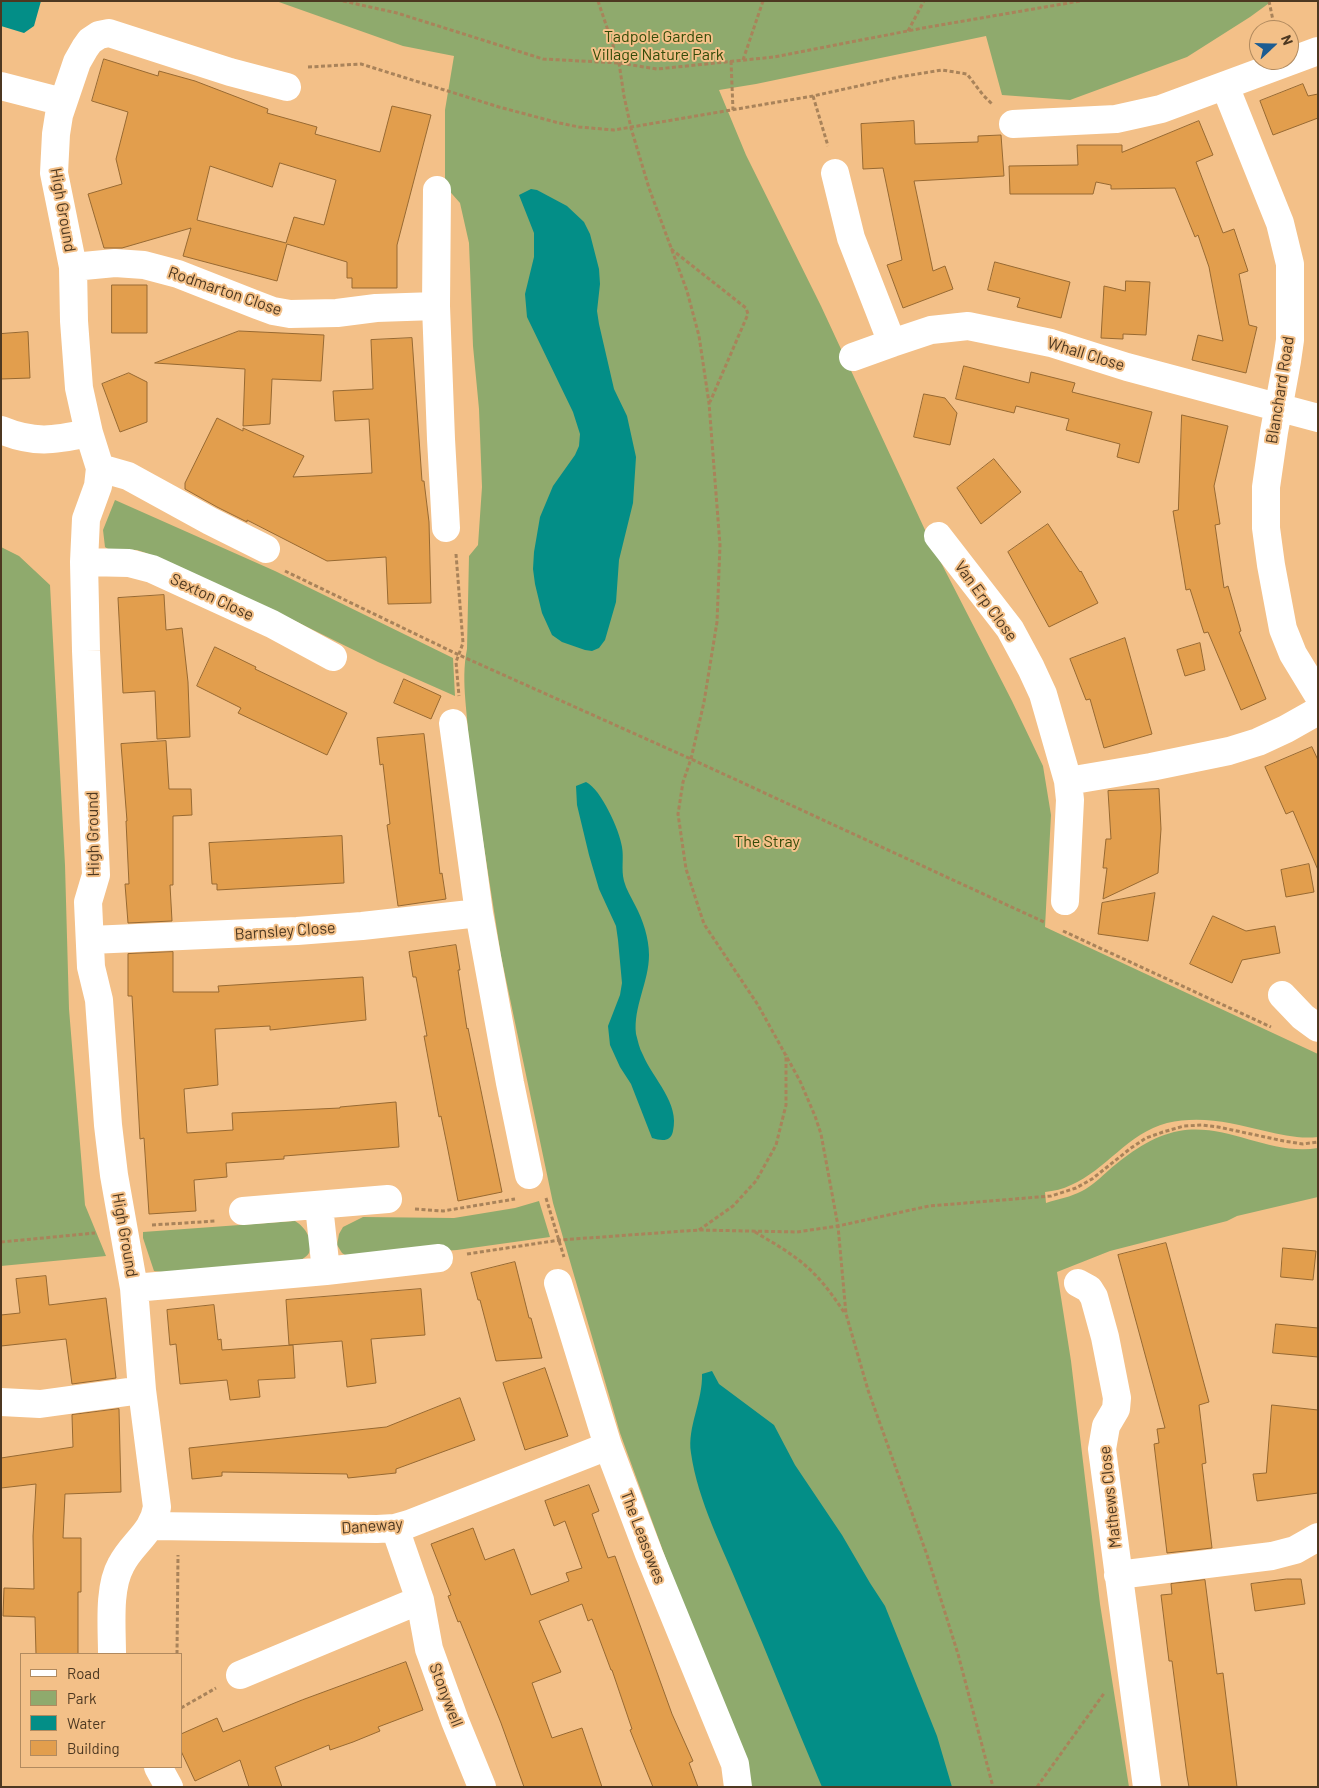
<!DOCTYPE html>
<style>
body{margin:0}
#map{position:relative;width:1319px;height:1788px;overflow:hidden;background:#f3c088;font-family:Barlow,sans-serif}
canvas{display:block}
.frame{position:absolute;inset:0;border:2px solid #4d3821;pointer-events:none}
.legend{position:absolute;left:20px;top:1653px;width:162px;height:115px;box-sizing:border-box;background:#f3c088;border:1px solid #b18a5f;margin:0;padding:6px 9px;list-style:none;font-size:15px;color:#4d3821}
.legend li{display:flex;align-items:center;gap:10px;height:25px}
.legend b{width:25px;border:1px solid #b18a5f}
.north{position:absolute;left:1249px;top:20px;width:50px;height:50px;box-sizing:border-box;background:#f3c088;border:1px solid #b18a5f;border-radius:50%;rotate:69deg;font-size:14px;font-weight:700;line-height:20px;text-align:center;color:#4d3821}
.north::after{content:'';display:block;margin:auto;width:18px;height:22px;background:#1c5c92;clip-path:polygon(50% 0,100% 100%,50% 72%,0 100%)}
</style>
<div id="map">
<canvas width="1319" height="1788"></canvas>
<div class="frame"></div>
<ul class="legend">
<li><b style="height:6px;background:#fff"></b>Road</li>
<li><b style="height:14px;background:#8faa6d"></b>Park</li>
<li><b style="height:14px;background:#038e87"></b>Water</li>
<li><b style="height:14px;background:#e29e4d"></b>Building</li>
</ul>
<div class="north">N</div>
</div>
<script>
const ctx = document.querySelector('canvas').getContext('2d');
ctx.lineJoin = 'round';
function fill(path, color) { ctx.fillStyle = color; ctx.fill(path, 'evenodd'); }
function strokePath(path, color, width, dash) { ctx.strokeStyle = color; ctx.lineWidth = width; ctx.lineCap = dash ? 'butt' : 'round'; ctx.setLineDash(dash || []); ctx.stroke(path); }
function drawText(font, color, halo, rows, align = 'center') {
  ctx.font = font + ' Barlow,sans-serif'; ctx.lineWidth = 4; ctx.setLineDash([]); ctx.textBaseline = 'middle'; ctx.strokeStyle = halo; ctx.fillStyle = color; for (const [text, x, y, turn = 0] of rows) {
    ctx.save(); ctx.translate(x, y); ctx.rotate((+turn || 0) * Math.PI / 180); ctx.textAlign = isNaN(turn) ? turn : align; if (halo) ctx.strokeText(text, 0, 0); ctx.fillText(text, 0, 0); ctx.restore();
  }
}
fill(new Path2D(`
 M276,1H1272L1250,17L1187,57L1070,100L1002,95L986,36L756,84L719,90L746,155L821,306L932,545L1012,701L1043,766L1051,815L1045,927L1318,1054V1137C1299,1139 1283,1135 1265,1131C1232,1123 1201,1115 1167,1123C1128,1133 1106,1170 1071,1185C1063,1189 1054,1191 1045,1192L1046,1203C1058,1199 1071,1197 1082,1191C1092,1186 1101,1177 1109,1170C1129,1153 1152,1136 1179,1131C1226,1122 1270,1156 1318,1148V1197L1237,1216L1227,1221L1110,1251L1057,1272L1071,1361L1100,1604L1129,1787H749L620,1433L553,1203L501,956L469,751C469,717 460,683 467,649L469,556L478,545L482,487L479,409L473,346L469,243L460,203L445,186V110L454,56L403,46Z
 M115,500L275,571L453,658L455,696L378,662L289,618L146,553L137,550L108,549L105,547L103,530Z
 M1,547L19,556L50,585L65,865L69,1009L85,1205L106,1256L1,1266Z
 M539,1201L550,1237L457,1250L348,1257L342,1253L337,1245L339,1234L343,1227L363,1217L454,1218L515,1208Z
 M295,1221C305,1227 314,1240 309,1253C306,1258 300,1260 295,1262L162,1272L154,1271L143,1238V1232Z`), '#8faa6d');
fill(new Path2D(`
 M1,1H41L34,26L24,33L1,26Z
 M531,189L537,190L567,206L584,222L590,234L599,269L600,284L597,311L599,324L614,389L627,416L636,457L633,503L619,560L616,602L605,640L599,648L592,651L585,650L562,642L552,635L542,613L535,584L533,569L534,552L540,517L553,486L575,455L579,446L580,434L573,412L527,317L525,294L534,257V233L519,195Z
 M586,782C601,789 620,831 622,847C624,858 621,869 624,881C626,889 631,897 635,905C643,920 649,938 649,955C649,982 633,1007 636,1034C638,1041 639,1048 643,1055C653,1079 680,1103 673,1131C671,1142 662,1141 652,1138L631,1084L620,1067L610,1045L608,1026L620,995L622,983L618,940L616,926L599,889L589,855L577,805L576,786Z
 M712,1371L719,1384L774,1425L795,1465L842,1535L870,1583L885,1606L937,1736L952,1787H822C794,1722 769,1657 741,1593C723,1548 698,1502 691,1453C687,1427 703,1401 702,1374Z`), '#038e87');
const building = new Path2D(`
 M104,59L158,76L159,71L195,81L268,109L267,113L317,127L315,134L380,152L392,106L431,115L397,245V288H352V278H347V262L287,244L277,281L183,256L191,228L122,248H104L88,194L122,184L116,159L128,112L92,101ZM280,163L336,180L324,225L294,217L286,243L197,220L210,166L272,187Z
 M1303,84L1308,96L1318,94V118L1273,135L1260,101Z
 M914,121L915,144L978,142V136L1001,135L1004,176L914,181L933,271L945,266L953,289L903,308L887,265L902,260L883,168L863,169L861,124Z
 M1199,121L1213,155L1196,162L1223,233L1234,229L1248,271L1239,274L1249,325L1257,327L1246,373L1192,360L1198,335L1223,341L1209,267L1198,235L1195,237L1175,188L1111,189V185L1096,182L1093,194H1010L1009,166L1078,165L1077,145H1122V152Z
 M995,262L1070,282L1061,318L1017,307L1020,298L988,290Z
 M1126,281L1150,282L1146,335L1123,334V339L1101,338L1104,286L1125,291Z
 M112,285H147V333H112Z
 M239,331L324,335L321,381L272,379L270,424L243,426L245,369L155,363Z
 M28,332L30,378L1,379V334Z
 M412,338L422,481H424L429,522L431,603L388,604L386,557L327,561L247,520V522L217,507L185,489V483L217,418L243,431V428L304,456L293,477L372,473L369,419L335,421L333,391L373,389L371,340Z
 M964,366L1029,383L1031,372L1075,383L1072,392L1152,412L1139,463L1117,457L1120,444L1066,430L1069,419L1016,406L1014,413L956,399Z
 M129,373L147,382V422L120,432L102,384Z
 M924,394L945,398L957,413L950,445L914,437Z
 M1182,415L1228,426L1214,486L1220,524L1215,525L1224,588L1228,586L1241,631L1239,632L1266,699L1241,710L1208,632L1204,633L1190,589L1186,590L1173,511L1178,510Z
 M994,459L1021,492L981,524L957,488Z
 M1048,524L1080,572L1081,571L1098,603L1049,627L1008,552Z
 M164,595L166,630L182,628L188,682L190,737L157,739L155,691L123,693L118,598Z
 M1125,638L1152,734L1104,748L1090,699L1086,700L1070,659Z
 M1200,643L1205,670L1185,676L1177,650Z
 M215,647L256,667L255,669L347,713L327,755L238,713L241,708L197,686Z
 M404,679L441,696L431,719L394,703Z
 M424,734L440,874L442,873L446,899L398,906L387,825L390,824L383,764L380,765L377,738Z
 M166,741L169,789H191L192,815L173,816V885H170L172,921L128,923L125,884H129L126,821H127L121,744Z
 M1312,747L1318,760V870L1293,811L1286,814L1265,767Z
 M1159,789L1161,829L1158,873L1103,899L1107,868H1103L1106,839H1111L1108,791Z
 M342,836L344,883L217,890V884H212L209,843Z
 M1309,864L1314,892L1286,897L1281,870Z
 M1155,893L1148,941L1098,934L1102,903Z
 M1213,916L1246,931L1275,926L1280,953L1242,960L1232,983L1190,964Z
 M456,945L460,970H458L467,1029L468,1028L502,1192L458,1201L447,1145L441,1116L439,1117L424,1036H427L416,977H413L409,952Z
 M173,952V992H219L218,986L363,977L366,1020L270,1030V1026L215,1029L218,1085L184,1089L187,1133L233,1130L232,1113L340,1108V1107L396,1102L399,1147L284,1156V1159L226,1163L227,1177L194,1180L196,1211L149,1214L144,1138L140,1139L132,996H128V954Z
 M1166,1243L1209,1402L1199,1405L1206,1463L1202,1464L1212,1548L1167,1553L1154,1444L1159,1443L1157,1429L1165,1428L1118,1255Z
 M1283,1248L1316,1251L1313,1280L1281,1277Z
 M515,1262L529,1318H531L542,1358L496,1361L480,1300H478L471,1273Z
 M46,1276L49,1305L106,1298L116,1378L72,1384L66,1339L1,1346V1315L20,1313L16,1279Z
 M421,1289L425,1335L371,1339L376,1383L347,1387L342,1341L289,1345L286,1300Z
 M214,1305L218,1340L221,1339L222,1350L293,1345L295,1378L258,1380L260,1397L230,1400L227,1380L180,1384L176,1344L170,1345L167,1310Z
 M1276,1324L1318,1328V1357L1273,1353Z
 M545,1368L568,1436L525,1450L503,1383Z
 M460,1398L475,1440L396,1469V1473L348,1478L347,1474L222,1472V1476L192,1479L189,1448L386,1427Z
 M1272,1405L1318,1410V1493L1257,1501L1253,1474L1266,1473Z
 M119,1409L121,1492L65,1494L63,1538H81V1592H78V1654H36L35,1617L3,1616L4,1588L34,1589L33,1536L36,1484L1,1488V1458L73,1447L72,1415Z
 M589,1485L599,1511L592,1514L608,1558L615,1556L672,1714L693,1761L689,1763L698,1787H653L630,1730L632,1729L612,1670H611L592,1619L588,1621L582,1604L539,1621L561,1672L532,1683L552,1738L582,1728L602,1787H524L501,1723L460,1621L458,1622L448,1596L451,1595L431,1544L473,1528L485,1560L514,1549L531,1595L569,1581L566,1573L582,1568L565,1521L554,1526L545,1501Z
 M1287,1579H1301L1305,1604L1255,1611L1251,1584Z
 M1205,1580L1217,1674L1223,1673L1237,1787H1189L1187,1776L1172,1661H1169L1161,1595L1172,1594L1171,1584Z
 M406,1662L423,1710L378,1727L380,1731L353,1742L330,1750L329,1745L275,1767L282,1787H249L240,1760L195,1781L181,1751V1734L217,1718L223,1732L302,1700Z`);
fill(building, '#e29e4d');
strokePath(building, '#976932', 1);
strokePath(new Path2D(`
 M343,1L397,13L543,59L619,63L657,69L774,57L923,28L1080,1
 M598,1L619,63L624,96L631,128L649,188L687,291L699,336L709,403L720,545L717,622L704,702L691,759L683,782L678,814L686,869L704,924L758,1005L800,1081L815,1116L821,1134L838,1226L846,1314L868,1390L927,1555L958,1654L993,1787
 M1269,1L1275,30
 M908,31L924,1
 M743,60L763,1
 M731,61L733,110
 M308,67L361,64L499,107L559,123L579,127L614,130L813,96L899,77L942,70L967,74L983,95L992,104
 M813,96L828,146
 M671,249L746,308L748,314L710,402
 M456,554L463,643L456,662L459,696
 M285,571L459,655L691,759L1044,922
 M1063,931L1271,1027
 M546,1198L564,1257
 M415,1209L443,1211L515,1199
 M152,1225L216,1221
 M699,1230L733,1206L756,1181L776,1145L786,1105V1054
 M755,1232C773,1243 792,1253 807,1267C822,1280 833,1296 844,1312
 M1,1242L95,1233
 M467,1254L560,1240L699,1230L797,1232L838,1226L929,1206L1051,1196L1076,1188L1092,1179L1131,1148L1146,1138L1163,1132L1184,1126L1202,1125L1218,1127L1284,1141L1303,1144L1318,1142
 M177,1654L178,1555
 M181,1708L216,1688
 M1037,1787L1105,1692`), '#a9835a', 3, [4, 2.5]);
strokePath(new Path2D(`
 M1,86L63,102
 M1225,86L1280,223L1290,264V340L1287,361L1274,432L1266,487V528L1271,565L1283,629L1293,654L1318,695
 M1013,124L1116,119L1161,109L1318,51
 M835,173L851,238L892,343L931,330L968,326L1051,343L1127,367L1318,418
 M73,267L115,263L144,265L178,274L257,305L273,311L290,314L337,313L376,308L436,306L441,439L446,528
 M436,306L437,190
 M853,357L892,343
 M1,430C35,444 54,440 89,433
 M100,468L128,476L210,521L266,549
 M938,536L1010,629L1031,668L1043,694L1068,781
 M84,562L129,563L152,569L272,624L333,657
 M1065,901L1070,800L1068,781L1151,767L1229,751L1258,742L1286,729L1318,711
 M479,913L510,1083L529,1175
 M90,940L297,931L362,926L479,913L453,723
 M1282,995L1303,1017L1318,1028
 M319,1206L326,1271
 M243,1211L388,1199
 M558,1283L608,1446L649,1554L735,1764L738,1787
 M1078,1283L1089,1289L1094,1297L1105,1337L1117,1398L1116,1409L1106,1426L1102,1449L1147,1787
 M134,1288L326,1271L439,1258
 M1,1402L40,1404L142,1390
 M152,1526L377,1529L395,1528L409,1524L608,1446
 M395,1528L420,1600L429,1649L455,1721L482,1787
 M1118,1575L1272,1556L1295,1550L1318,1537
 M112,1654C112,1628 108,1588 121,1565C132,1543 153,1533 157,1507L142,1390L134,1288L114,1175L108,1125L99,1000L91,967L88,902L96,875L86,651L84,562L86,519L98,486L100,468L89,433L79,388L74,321L73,267L54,173L56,134L59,115L77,62L85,48L90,41L99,35L109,33L230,72L287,87
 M240,1675L420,1600
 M158,1767L169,1787`), '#fff', 28);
drawText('16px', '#334b09', '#f3c088', [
 ["Tadpole Garden",658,37],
 ["Village Nature Park",658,55],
 ["The Stray",767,842]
]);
drawText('16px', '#4d3821', '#f3c088', [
 ["High Ground",63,210,80],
 ["Rodmarton Close",225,291,19],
 ["Whall Close",1086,354,17],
 ["Blanchard Road",1280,390,-81],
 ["Sexton Close",212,597,25],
 ["Van Erp Close",986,601,54],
 ["High Ground",93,834,-91],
 ["Barnsley Close",285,931,-4],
 ["High Ground",125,1235,80],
 ["Mathews Close",1110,1497,-96],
 ["Daneway",372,1526,-4],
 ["The Leasowes",643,1537,69],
 ["Stonywell",446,1695,69]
]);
</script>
